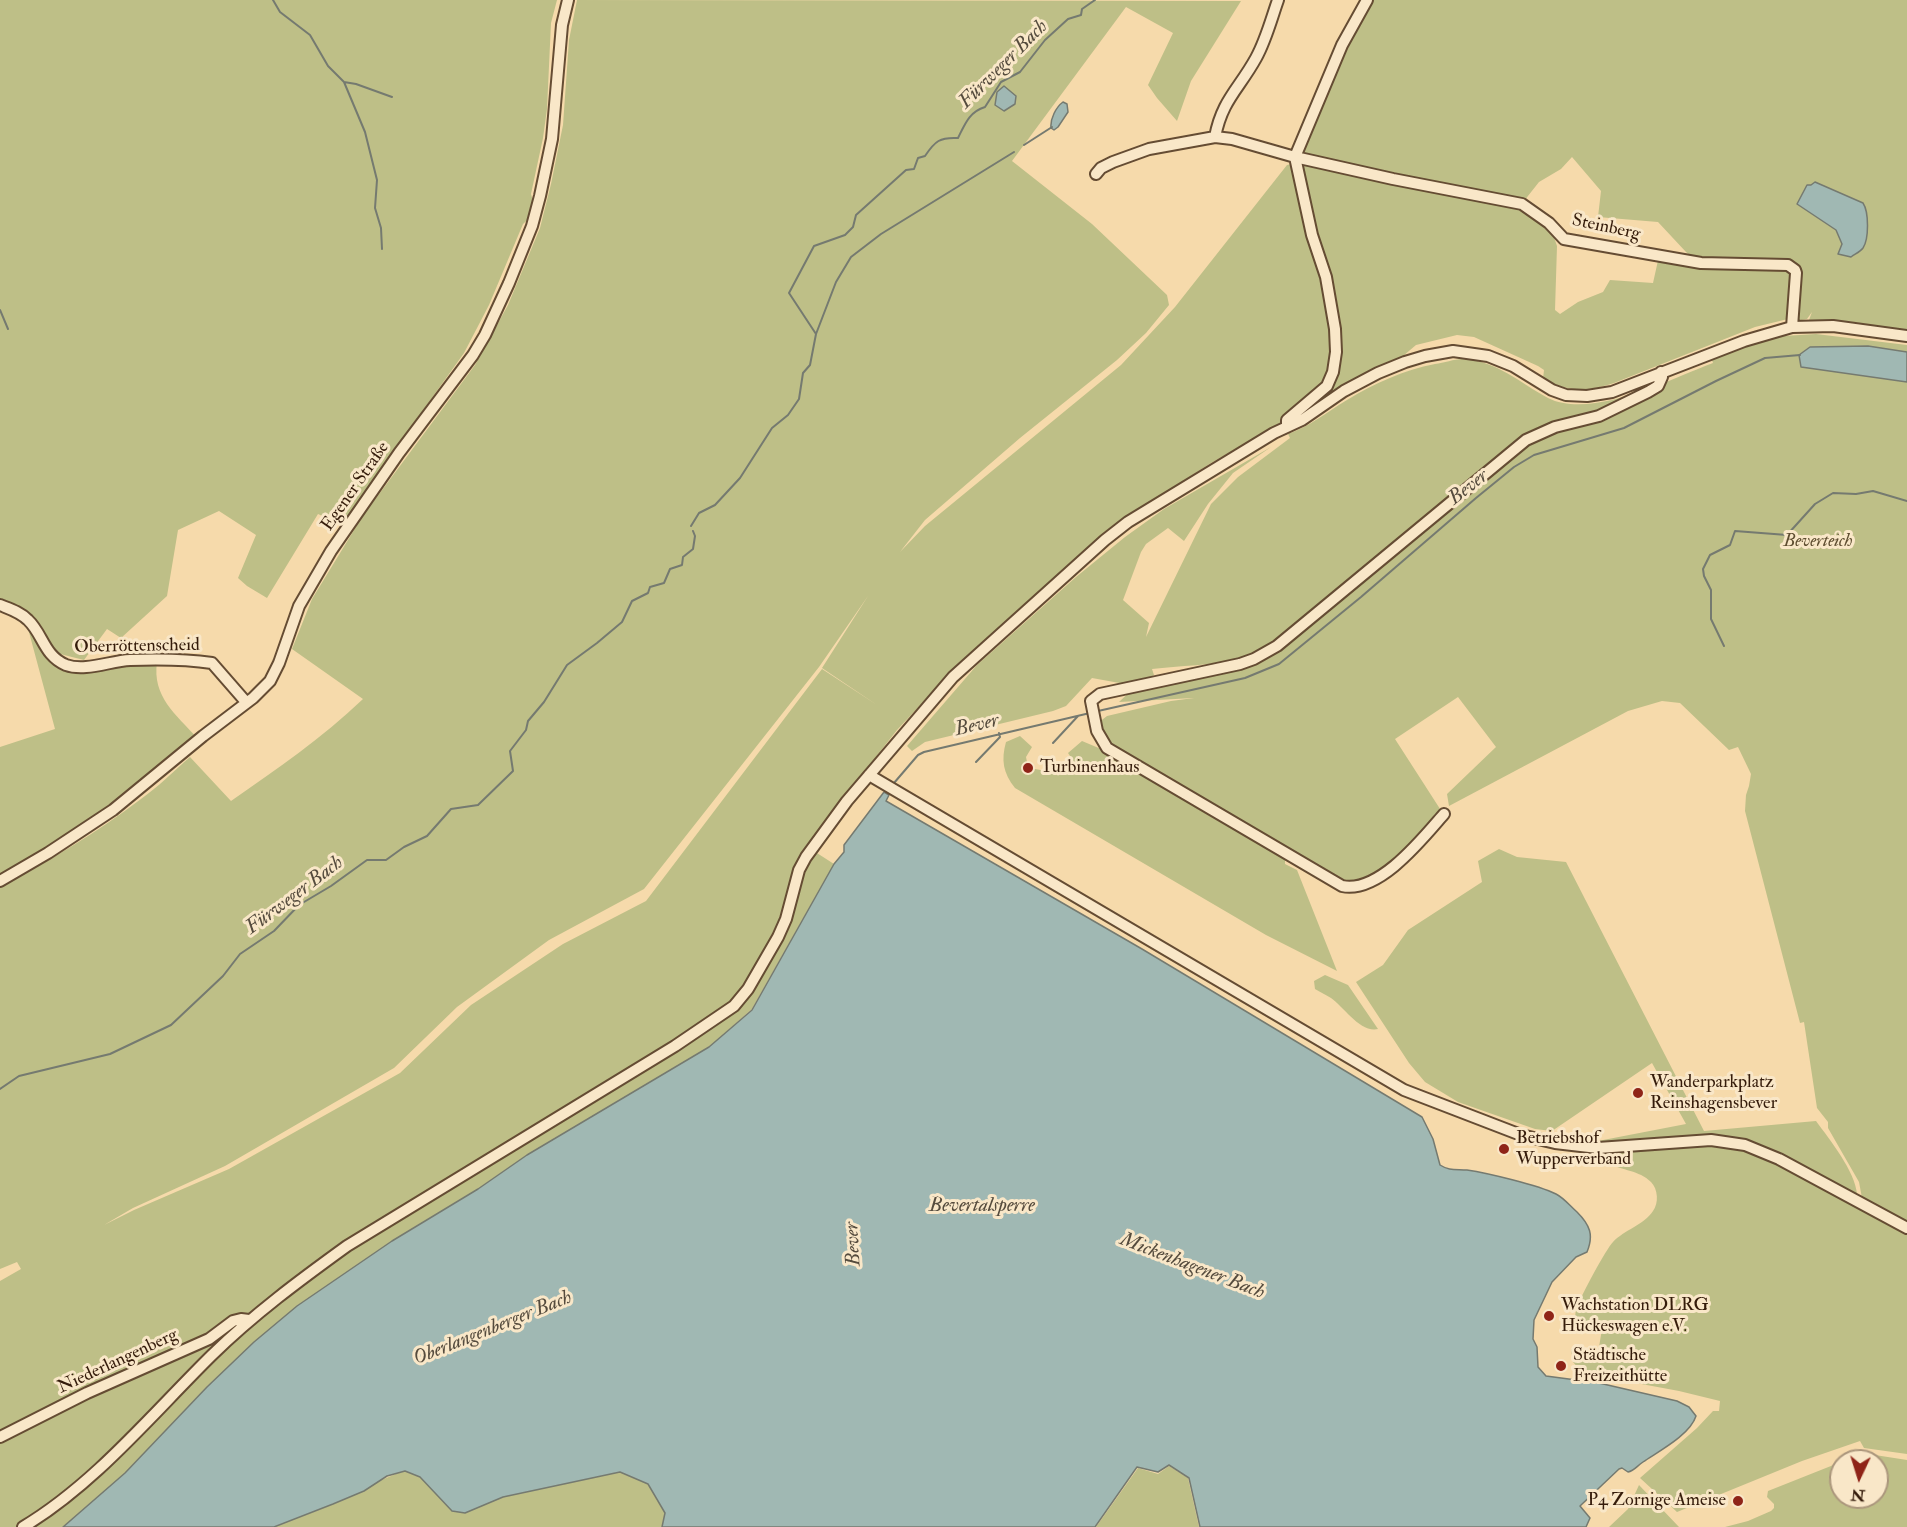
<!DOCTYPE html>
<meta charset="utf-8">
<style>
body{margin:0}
#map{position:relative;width:1907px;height:1527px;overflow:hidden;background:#f6daab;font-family:"IM FELL Double Pica",serif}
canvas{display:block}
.north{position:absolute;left:1829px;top:1449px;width:60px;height:60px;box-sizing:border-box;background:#f9e7c8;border:2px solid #ab967c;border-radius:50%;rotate:184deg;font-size:16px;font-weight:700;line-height:24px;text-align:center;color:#351c0b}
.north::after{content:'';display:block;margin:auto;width:21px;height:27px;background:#8f2418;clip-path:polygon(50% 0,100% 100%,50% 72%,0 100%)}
</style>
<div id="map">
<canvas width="1907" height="1527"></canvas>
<div class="north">N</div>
</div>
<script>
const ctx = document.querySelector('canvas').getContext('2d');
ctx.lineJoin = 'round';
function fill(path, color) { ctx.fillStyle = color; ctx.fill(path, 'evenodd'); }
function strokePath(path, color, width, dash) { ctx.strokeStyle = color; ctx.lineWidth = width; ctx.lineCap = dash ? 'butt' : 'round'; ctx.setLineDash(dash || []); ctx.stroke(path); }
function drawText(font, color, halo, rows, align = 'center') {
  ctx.font = font + ' "IM FELL Double Pica",serif'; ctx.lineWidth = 6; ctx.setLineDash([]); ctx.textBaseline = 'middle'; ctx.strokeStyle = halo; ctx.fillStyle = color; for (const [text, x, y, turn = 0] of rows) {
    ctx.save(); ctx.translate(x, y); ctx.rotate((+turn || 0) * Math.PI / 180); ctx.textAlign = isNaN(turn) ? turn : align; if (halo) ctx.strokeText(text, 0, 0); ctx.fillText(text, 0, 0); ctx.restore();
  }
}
fill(new Path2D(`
 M0,0H557L551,23L547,109L543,138L531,194L536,212L523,224L489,305L464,353L349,514L338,523L318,514L267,598L247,586L238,578L256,535L219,511L178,530L167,596L121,638L107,629L84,660L52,652L31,616L0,599Z
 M577,0L1241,1L1191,81L1177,121L1157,98L1148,85L1173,33L1126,7L1012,161L1092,224L1167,295L1169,305L1146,333L1117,360L1020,438L925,520L900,552L925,526L1121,365L1175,307L1287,165L1292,164L1333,329V359L1324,385L1279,424L1211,463L1107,530L958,665L897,730L806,846L834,864L752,1009L709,1047L527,1155L478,1189L392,1241L297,1306L207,1387L125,1473L63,1527H0V1281L21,1269L17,1262L0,1269V887C49,861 96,833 141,799C158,787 174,771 190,757L231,801C277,769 322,738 363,699L292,649L312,599L362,517L475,365L508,305L540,228L551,184L563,125L569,40ZM868,596L822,668L877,705L822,669L646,901L563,944L471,1005L400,1073L229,1169L134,1210L104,1225L133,1208L225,1166L394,1068L457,1007L549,940L644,889L819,667Z
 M1372,0H1907V330L1846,321L1809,320L1812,312L1807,319L1797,321L1799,272L1781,268L1791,271L1793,283L1788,319L1755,327L1614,383C1585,392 1570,392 1543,379L1544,370L1538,366L1474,337L1457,335L1416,345L1403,356L1359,376L1301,414L1339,361L1317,238L1318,234L1302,165L1308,164L1508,201L1549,223L1557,246L1555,310L1560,314L1578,302L1603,292L1610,280L1653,283L1659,256L1699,263L1686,252L1658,222L1598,217L1601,191L1572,157L1561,169L1539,182L1524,201L1305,155L1302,149C1324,99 1344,47 1372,0ZM1815,182L1863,203L1842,244L1836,230L1797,204L1807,185H1811Z
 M1816,334L1907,345V1222L1862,1198L1859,1182L1828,1128V1122L1817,1108L1804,1022L1800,1023L1745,811L1746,795L1749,786L1751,774L1738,747L1729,750L1680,703L1662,701L1628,711L1449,806L1447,794L1496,747L1458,697L1395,739L1442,812L1390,866L1357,884L1339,882L1112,748L1098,723L1107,716L1171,701L1194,698L1119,702L1136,686L1092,678L1066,706L1053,711L925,742L912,751L907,746L977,665L1076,577L1125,537L1164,509L1271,447L1233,473L1208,504L1184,541L1168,528L1146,544L1141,552L1123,600L1149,623L1146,637L1211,504L1238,477L1290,438L1288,434C1310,426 1327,412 1347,400C1375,383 1404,370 1435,364C1444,363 1454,359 1462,359C1496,360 1520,383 1548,398C1592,420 1670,379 1713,363L1712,360L1767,337ZM1356,575L1254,659L1139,684L1154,675L1152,669C1178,666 1215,665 1240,659C1273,650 1327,598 1356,575Z
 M26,621L69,670L157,662C152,697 176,714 197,738L132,792L0,879V747L55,729Z
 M1020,736L1032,747L1026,757L1027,762L1021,768L1028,775L1035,769L1057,773L1072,759L1068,753L1082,741L1101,749L1200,810L1285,858V864L1297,870L1337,971L1266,935L1015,788C1003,773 1001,760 1006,742Z
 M1499,849L1517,857L1566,862L1704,1131L1816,1121C1830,1140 1855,1171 1857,1194L1856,1196L1744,1141L1604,1144L1598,1141L1686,1124L1652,1063L1552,1131L1535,1129L1458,1102L1425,1082L1409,1063L1356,982L1383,965L1408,930L1482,882L1478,861Z
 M1325,975L1348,985L1378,1029C1360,1033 1344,1007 1331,998C1326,995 1320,992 1315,989L1314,981Z
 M1699,1144C1726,1145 1748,1150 1773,1160L1907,1233V1454L1864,1448L1860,1441L1802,1461L1677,1512L1640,1478L1697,1428L1713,1411H1719L1720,1401L1679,1391L1593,1375L1579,1369L1573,1362L1571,1349L1598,1353L1602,1329L1574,1325C1575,1319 1575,1312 1577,1307C1581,1296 1606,1249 1613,1242C1624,1230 1644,1225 1653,1211C1659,1203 1658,1189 1651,1182C1639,1170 1622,1171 1609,1163L1608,1159L1611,1152Z
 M1862,1453L1907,1460V1527H1725L1748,1521L1771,1511L1774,1508V1504L1767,1497L1768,1491L1841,1462V1497H1877V1461H1843Z
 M1169,1466L1188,1478L1199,1527H1096L1138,1468L1158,1474Z
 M405,1471L420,1477L452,1511L465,1513L503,1497L620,1472L648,1484L665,1513L662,1527H274C297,1517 321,1510 345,1499C365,1490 383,1477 405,1471Z
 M1639,1485L1679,1527H1609L1628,1509Z`), '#bebf87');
const water = new Path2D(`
 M1004,86L1016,96L1015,104L1004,111L995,105L997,92Z
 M1063,102L1067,104L1068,112L1058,127L1054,130L1051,128C1050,119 1056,107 1063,102Z
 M1815,182L1863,203C1869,212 1869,239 1863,248C1860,252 1855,254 1851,257L1838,254L1842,244L1836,230L1797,204L1807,185H1811Z
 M1868,346L1907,352V382L1801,367L1799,355L1810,347Z
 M884,792L889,795L886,801L1142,949L1422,1117L1433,1139L1440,1165C1449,1171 1457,1169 1467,1170C1487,1173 1538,1185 1556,1194C1564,1198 1570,1206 1577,1212C1590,1225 1594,1235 1587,1252L1576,1257L1552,1282L1534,1320L1533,1339L1537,1347L1538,1367L1546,1376L1599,1383L1677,1401L1689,1407L1696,1416C1690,1435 1659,1451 1643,1462C1637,1466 1634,1471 1628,1472L1622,1468L1619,1469L1580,1506L1590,1518L1586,1527H1200L1189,1478L1169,1465L1158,1472L1137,1467L1095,1527H662L665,1513L648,1484L620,1472L503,1497L465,1513L452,1511L420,1477L405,1471L387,1476L364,1491L333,1504L274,1527H63L125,1473L207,1387L254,1342L297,1306L392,1241L478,1189L527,1155L709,1047L752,1010L834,864L844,852V845Z`);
fill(water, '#a0b8b3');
strokePath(water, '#757a70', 1.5);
strokePath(new Path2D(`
 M273,0L280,12L310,35L328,66L344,82L365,132L377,180L375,208L381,228L382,249
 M344,82L356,84L392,97
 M1024,145L1052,127
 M0,310L8,329
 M816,334L836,282L851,257L881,234L1014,152
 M691,526L699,513L715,505L740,478L772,428L788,415L799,399L803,373L810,365L816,334L789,293L814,246L845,235L853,227L856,215L906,170L914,169L918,158L925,156C935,141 940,137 958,138C965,124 969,112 985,107L1001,82L1020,72L1045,40L1068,19L1081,15L1082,9L1095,0
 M1724,646L1711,619V590L1704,576L1703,569L1710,555L1730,545L1735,531L1787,535L1815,504L1833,493L1856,494L1873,491L1907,501
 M1098,711L1245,678L1279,664L1361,597L1476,498L1514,467L1534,455L1624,428L1716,381L1765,358L1800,355
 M1053,743L1078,716
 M976,762L1000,737L999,733
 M894,783L918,755L924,752L1090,713
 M0,1089L19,1076L110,1054L171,1025L223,976L240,954L274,931L299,905L331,886L367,860H386L404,847L427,836L451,809L478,805L513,771L510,751L526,730L528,721L544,702L567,665L597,643L622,622L632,601L648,593L650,587L664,583L670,569L682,565L683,557L693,549L695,536L693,531`), '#757a70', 2);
const minor = new Path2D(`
 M1215,137C1222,100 1239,89 1256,58C1266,40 1271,20 1278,0
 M1096,174L1101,168L1113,162L1149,149L1215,137L1232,139L1295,157L1393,179L1522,204L1549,223L1564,239L1701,263L1788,265L1795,270L1796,273L1792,327
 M1287,427V420L1327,386L1333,372L1336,352L1335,329L1326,277L1312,235L1295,157L1342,45L1367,0
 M0,605C10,609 20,612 28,620C43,634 44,656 66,665C85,672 110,661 130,660C157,659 185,659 212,663L246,702
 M869,775L1404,1090L1521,1135L1555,1143L1598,1148L1711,1140L1745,1145L1779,1159L1907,1228
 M1444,814C1423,838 1379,894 1342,886L1107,748L1097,731L1091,701L1100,694L1240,664L1254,659L1277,646L1526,440L1555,427L1599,416L1648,392L1658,386L1662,377L1661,372
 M0,881L48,853L113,810L203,736L253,698L270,681L279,663L299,606L331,551L399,453L473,355L485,335L509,283L532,226L540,196L552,139L562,25L568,0
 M0,1437L87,1393L209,1339L233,1321L241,1319L249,1320
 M23,1527C95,1484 153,1413 212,1355C254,1314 300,1280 347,1246L675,1046L734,1006L748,989L778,937L786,919L799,870L806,857L847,801L953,677L1105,540L1128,522L1274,433L1302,420L1344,391L1378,373L1405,362L1425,356L1453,351L1488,356L1513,366L1552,390L1566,395L1587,396L1612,392L1744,341L1792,327L1833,326L1907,336`);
strokePath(minor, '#654c33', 14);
strokePath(minor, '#f9e7c8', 10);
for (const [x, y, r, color] of [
 [1028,768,6,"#8f2418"],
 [1638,1093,6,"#8f2418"],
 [1504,1149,6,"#8f2418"],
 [1549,1316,6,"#8f2418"],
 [1561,1366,6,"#8f2418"],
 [1738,1501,6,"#8f2418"]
]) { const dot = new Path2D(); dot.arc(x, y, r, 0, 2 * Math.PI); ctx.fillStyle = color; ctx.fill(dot); strokePath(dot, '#f9e7c8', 2); }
drawText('18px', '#351c0b', '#f9e7c8', [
 ["Steinberg",1606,228,12],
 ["Egener Straße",356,487,-55],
 ["Oberröttenscheid",137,647,-1],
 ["Niederlangenberg",118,1362,-25]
]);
drawText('italic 18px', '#5e4d30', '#f9e7c8', [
 ["Beverteich",1818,542]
]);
drawText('18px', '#351c0b', '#f9e7c8', [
 ["Turbinenhaus",1040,768],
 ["Wanderparkplatz",1650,1083],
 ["Reinshagensbever",1650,1104],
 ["Betriebshof",1516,1139],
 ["Wupperverband",1516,1160],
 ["Wachstation DLRG",1561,1306],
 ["Hückeswagen e.V.",1561,1327],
 ["Städtische",1573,1356],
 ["Freizeithütte",1573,1377],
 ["P4 Zornige Ameise",1726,1501,"right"]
], 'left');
drawText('italic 20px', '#554b3d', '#f9e7c8', [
 ["Fürweger Bach",1004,65,-45],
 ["Bever",1469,488,-38],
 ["Bever",977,726,-13],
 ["Fürweger Bach",295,896,-37],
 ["Bevertalsperre",982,1207],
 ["Bever",854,1244,-93],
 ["Mickenhagener Bach",1192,1267,21],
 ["Oberlangenberger Bach",493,1329,-22]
]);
</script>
